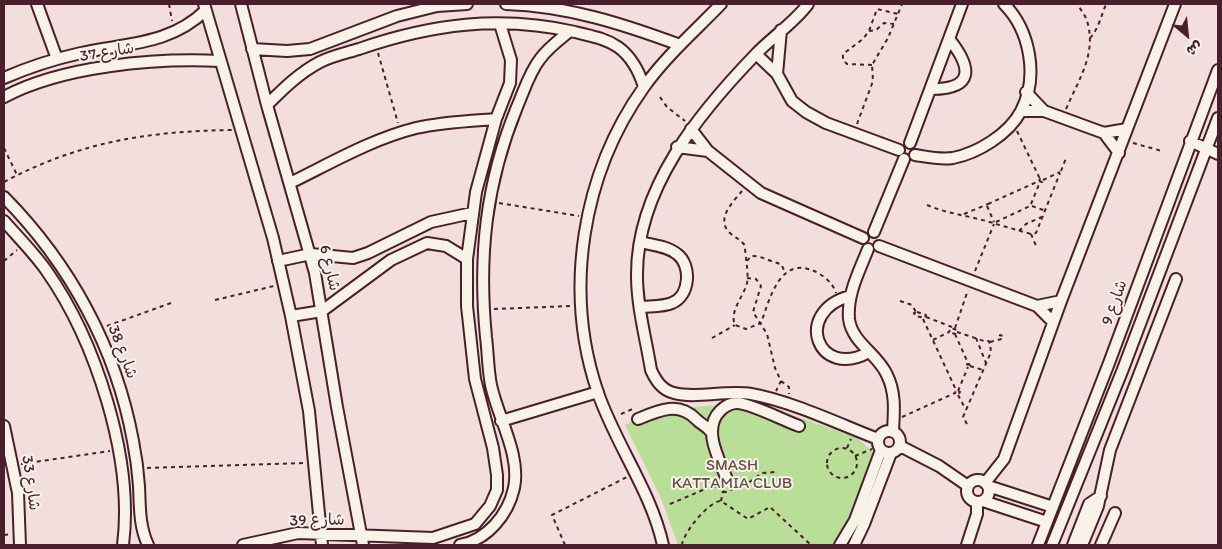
<!DOCTYPE html>
<meta charset="utf-8">
<style>
body{margin:0}
#map{position:relative;width:1222px;height:549px;overflow:hidden;background:#f1dedd;font-family:Itim,"Playpen Sans Arabic",sans-serif}
canvas{display:block}
.frame{position:absolute;inset:0;border:5px solid #4a1f2b;pointer-events:none}
.north{position:absolute;left:1162px;top:10px;width:50px;height:50px;-webkit-text-stroke:4px #f7f3e8;paint-order:stroke;rotate:152deg;font-size:14px;font-weight:700;line-height:20px;text-align:center;color:#4a1f2b}
.north::after{content:'';display:block;margin:auto;width:18px;height:22px;background:#4a1f2b;clip-path:polygon(50% 0,100% 100%,50% 72%,0 100%)}
</style>
<div id="map">
<canvas width="1222" height="549"></canvas>
<div class="frame"></div>
<div class="north">ش</div>
</div>
<script>
const ctx = document.querySelector('canvas').getContext('2d');
ctx.lineJoin = 'round';
function fill(path, color) { ctx.fillStyle = color; ctx.fill(path, 'evenodd'); }
function strokePath(path, color, width, dash) { ctx.strokeStyle = color; ctx.lineWidth = width; ctx.lineCap = dash ? 'butt' : 'round'; ctx.setLineDash(dash || []); ctx.stroke(path); }
function drawText(font, color, halo, rows, align = 'center') {
  ctx.font = font + ' Itim,"Playpen Sans Arabic",sans-serif'; ctx.lineWidth = 4; ctx.setLineDash([]); ctx.textBaseline = 'middle'; ctx.strokeStyle = halo; ctx.fillStyle = color; for (const [text, x, y, turn = 0] of rows) {
    ctx.save(); ctx.translate(x, y); ctx.rotate((+turn || 0) * Math.PI / 180); ctx.textAlign = isNaN(turn) ? turn : align; if (halo) ctx.strokeText(text, 0, 0); ctx.fillText(text, 0, 0); ctx.restore();
  }
}
fill(new Path2D(`
 M671,403L693,407L732,404L765,406L856,437L874,453L843,536L832,545H678L661,498L625,425Z`), '#b9de98');
const minor = new Path2D(`
 M37,4L57,59
 M204,4L273,238L291,316L309,411L322,545
 M241,4L267,105L315,273L337,407L363,545
 M506,4C568,6 623,24 680,45
 M808,4C794,23 772,37 756,54C699,113 636,189 637,276C637,307 646,339 651,370C656,381 662,390 674,393C695,399 727,390 751,394C791,401 839,424 878,439
 M252,49L287,51L310,49L397,16L437,6L467,4
 M756,54L777,74L792,101L806,112L826,123L899,150
 M777,74L781,30
 M4,78C29,67 54,59 81,53C127,43 170,45 206,10
 M932,89C974,89 972,68 950,40
 M1026,92L1044,111
 M4,97C62,66 154,58 220,61
 M267,105C283,89 299,73 320,62C332,56 346,53 359,49C431,24 500,15 575,32C590,36 605,38 618,47C632,57 639,71 644,87
 M1021,111H1044L1104,133L1127,129
 M691,129L708,151L761,193L863,238
 M1104,133L1119,153
 M1190,141L1218,154
 M910,143L962,4
 M677,147L708,151
 M915,155C928,157 940,160 953,158C978,153 1009,134 1021,111C1039,77 1030,30 1004,4
 M290,183C331,163 372,139 416,128C442,122 469,121 496,119
 M4,197C70,264 116,348 133,441C136,456 138,471 139,486C140,506 139,526 148,545
 M4,221C18,237 34,253 46,270C96,341 134,459 123,545
 M874,232L904,159
 M640,242C653,245 667,246 677,254C692,265 690,296 672,303C663,307 650,306 641,307
 M879,246L1037,306L1053,322
 M868,249C859,272 847,294 849,319C852,343 878,354 887,375C896,393 894,412 893,431
 M278,261L311,254L353,258L368,253L431,222L472,213
 M850,296C792,312 818,381 869,352
 M1037,306L1061,301
 M291,316L322,311L391,260L427,243L446,246L467,259
 M638,419C659,410 679,401 697,420C702,425 707,426 712,433
 M501,421L598,392
 M4,426L18,493L20,545
 M878 442a11 11 0 1 1 22 0a11 11 0 1 1-22 0Z
 M900,446L939,466L968,486
 M726,477C719,459 702,429 720,411C724,407 730,403 737,403C750,403 785,421 799,426
 M967 491a11 11 0 1 1 22 0a11 11 0 1 1-22 0Z
 M985,483L1004,459L1061,301L1175,4
 M988,486L1053,507
 M983,501L1047,522
 M243,545L298,533L433,538L475,524L490,506L497,490V475L493,448L475,379L467,306V259L476,192L496,119L510,83L511,60L500,24
 M460,545C487,540 508,515 514,488C521,455 498,418 491,385C488,370 488,353 486,337C478,255 486,183 517,107C524,91 529,73 540,59C548,48 559,40 570,31
 M663,545C651,491 616,445 598,393C563,291 582,174 644,87C666,56 695,31 721,4
 M840,545L855,520L881,450
 M854,545L864,524L891,453
 M967,545L977,514V503
 M1038,545L1109,363L1218,70
 M1052,545L1123,369L1218,118
 M1073,545L1089,504L1101,496
 M1082,545L1098,506L1110,450L1176,279
 M1101,545L1115,513`);
strokePath(minor, '#4a1f2b', 14);
strokePath(new Path2D(`
 M169,4L172,21
 M869,31L876,30L884,23L894,24
 M1090,38C1098,30 1102,14 1106,4
 M378,53L398,123
 M872,65L847,64L843,60V54L863,39L869,31L877,9L898,14
 M660,97L667,107L685,121
 M1066,109C1079,79 1097,53 1087,21C1085,14 1080,10 1078,4
 M857,124L873,81L872,65L888,38L902,4
 M1017,131L1040,179
 M1133,143L1162,151
 M4,148L17,175
 M1061,171L1066,158
 M1043,180L1060,172
 M4,182C79,142 148,131 233,130
 M742,191C733,202 715,219 730,233C735,238 742,240 745,246C745,258 749,271 747,283C744,296 729,311 735,325L746,329L761,323C770,298 780,256 814,271C823,275 833,283 836,293
 M499,203L579,216
 M988,204L1039,181L1042,182L1043,180L1040,179L1039,181
 M1031,204L1040,182
 M927,205C948,214 971,216 993,223
 M987,206L994,222
 M1032,206L1046,211
 M964,214L988,204L985,205
 M996,222L1030,206
 M996,224L1031,234L1036,233L1060,173
 M1019,231L1026,224L1044,216
 M1031,234L1037,248
 M4,261L17,250
 M747,261L751,256C760,255 771,262 781,264L785,272
 M975,271L994,224
 M747,278L756,279L761,286L753,312L767,334L775,368L781,381L776,391
 M215,300L274,286
 M900,301L912,305L916,312
 M494,309L571,306
 M917,312L926,315L925,318L915,316L914,313Z
 M926,317L952,327
 M923,319L956,390
 M107,326L171,303
 M955,328L968,290
 M957,332L987,342
 M955,334L968,363
 M712,338L735,325
 M976,338L986,363
 M933,340L949,332L951,328L957,330L955,334L949,332
 M988,341L990,342L988,344L987,343Z
 M990,342L1002,339L1003,336L1000,335L999,338
 M967,364H969L970,366L968,367Z
 M970,366L983,370
 M781,381L789,387V394
 M958,391L968,367
 M958,395L966,410
 M621,414L635,408
 M902,417L955,393L956,390L960,392L958,395L955,393
 M967,424L963,417L991,352L990,344
 M847,448L851,439
 M827 463a15 15 0 1 1 30 0a15 15 0 1 1-30 0Z
 M855,456L872,449
 M21,464L110,451
 M147,468L305,463
 M719 485a7 7 0 1 1 14 0a7 7 0 1 1-14 0Z
 M734,485L747,484L762,473L776,472
 M721,501L723,491
 M670,504L710,487H720
 M4,535L11,534
 M565,545L552,515L627,477
 M682,545C683,533 709,501 721,501L748,519L770,507L811,545`), '#4a1f2b', 2, [4, 4]);
strokePath(minor, '#f7f3e8', 10);
drawText('16px', '#4a1f2b', '#f7f3e8', [
 ["شارع 37",107,53,-9],
 ["شارع 6",329,268,77],
 ["شارع 9",1115,303,-70],
 ["شارع 38",122,352,69],
 ["شارع 33",30,483,82],
 ["شارع 39",317,521,-1]
]);
drawText('16px', '#664f46', '#f7f3e8', [
 ["SMASH",732,466],
 ["KATTAMIA CLUB",732,484]
]);
</script>
